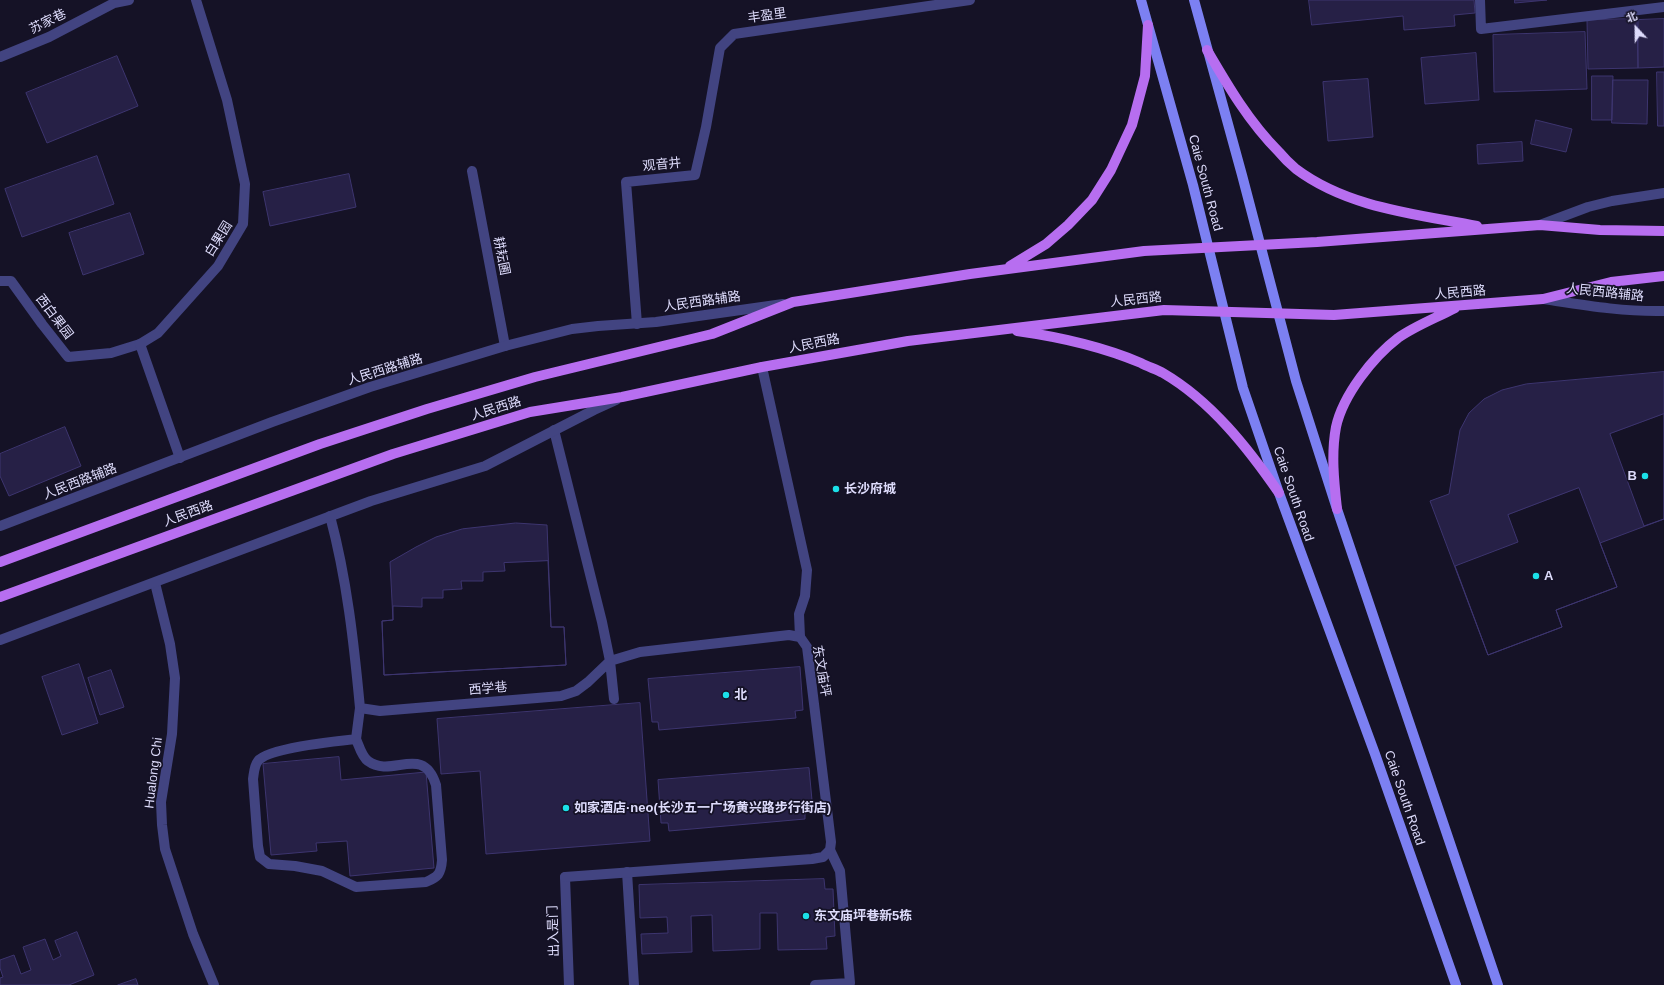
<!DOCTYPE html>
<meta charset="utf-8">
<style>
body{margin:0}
#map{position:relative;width:1664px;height:985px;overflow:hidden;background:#151226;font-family:Helvetica,"Noto Sans SC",sans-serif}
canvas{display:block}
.north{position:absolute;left:1616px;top:8px;width:40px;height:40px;-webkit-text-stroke:3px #151226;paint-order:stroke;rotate:338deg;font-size:11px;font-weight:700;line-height:16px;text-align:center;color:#dddbfb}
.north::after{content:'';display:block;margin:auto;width:14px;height:18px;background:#dddbfb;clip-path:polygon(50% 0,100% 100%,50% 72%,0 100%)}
</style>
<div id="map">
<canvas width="1664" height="985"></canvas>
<div class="north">北</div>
</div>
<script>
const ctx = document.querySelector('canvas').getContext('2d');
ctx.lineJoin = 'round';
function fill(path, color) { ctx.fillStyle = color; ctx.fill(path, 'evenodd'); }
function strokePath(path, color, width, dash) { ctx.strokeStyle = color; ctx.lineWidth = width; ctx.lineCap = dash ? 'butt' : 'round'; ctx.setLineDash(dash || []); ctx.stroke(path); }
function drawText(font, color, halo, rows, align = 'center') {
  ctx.font = font + ' Helvetica,"Noto Sans SC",sans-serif'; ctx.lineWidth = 3.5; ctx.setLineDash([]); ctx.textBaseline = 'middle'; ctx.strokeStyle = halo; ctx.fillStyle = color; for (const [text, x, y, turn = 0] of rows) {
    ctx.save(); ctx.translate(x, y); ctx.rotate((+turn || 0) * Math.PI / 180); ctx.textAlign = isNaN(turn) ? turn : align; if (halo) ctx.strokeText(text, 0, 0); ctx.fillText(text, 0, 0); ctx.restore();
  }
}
const building = new Path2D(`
 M1309,0H1474L1475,13L1454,15L1455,26L1404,30L1403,16L1312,25Z
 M1515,0H1547L1515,3Z
 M1638,19V68L1588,69L1587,20Z
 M1664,19V67L1638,68L1637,20Z
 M1585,32L1587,89L1494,92L1493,35Z
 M1476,53L1479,100L1425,104L1421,58Z
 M117,56L138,106L47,143L26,93Z
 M1657,72H1664V126H1658Z
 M1592,76H1613L1612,120H1592Z
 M1368,79L1373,137L1328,141L1323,82Z
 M1613,80H1648L1647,124L1612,123Z
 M1536,120L1572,129L1566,152L1531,144Z
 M1522,142L1523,161L1478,164L1477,145Z
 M97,156L114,204L22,237L5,189Z
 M349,174L356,207L270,226L263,192Z
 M130,213L144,254L83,275L69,233Z
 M1664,372V519L1600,543L1617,587L1556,610L1562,627L1488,655L1430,501L1449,494L1460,430L1469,413L1484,399L1502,390L1526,384Z
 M1664,414V519L1644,526L1610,434Z
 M65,427L81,466L9,496L0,476V454Z
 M1579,488L1617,587L1556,610L1562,627L1488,655L1455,566L1518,542L1508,515Z
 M516,523L547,525L551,627H564L566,665L384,675L382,621L393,620L390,562L416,547L436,537L462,529Z
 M548,561L551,627H564L566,665L384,675L382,621L393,620V606L422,607V598H443V590L462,589L461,581H483V572L505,571L504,563Z
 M79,664L98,723L62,735L42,677Z
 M800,667L803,710L795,711L796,718L659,730L658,722H652L648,679Z
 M111,670L124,707L100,715L88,678Z
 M640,703L650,841L486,854L480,771L441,774L437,719Z
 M339,757L341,780L426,772L434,868L350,876L347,841L316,843L317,851L271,855L263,764Z
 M809,768L813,811L805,812V819L669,831L668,823H661L658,780Z
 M824,879L825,889H833L835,936L826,937L827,949L778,950L777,913H760V949L713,951L712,915L691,916L692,952L642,954L641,934L668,933L667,917L640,918L639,885Z
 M77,932L94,975L69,985H0V978L3,977L0,968V960L14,955L21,974L31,970L23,947L45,939L53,960L61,956L55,941Z
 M136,979L138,985H118Z`);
fill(building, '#262046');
strokePath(building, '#3d356f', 1);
strokePath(new Path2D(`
 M1480,0L1481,29L1664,7
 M472,171L505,346
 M0,281H11L42,324L68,357L111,353L140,344
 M637,324L626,182L695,175L706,127L720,48L734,34L970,0
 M762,367L807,570L805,596L799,614L800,637
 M356,739C359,746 362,757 368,761C392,779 423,743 436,785L442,860C441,874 438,877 426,882L356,887L322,871L295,866L269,864L260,857L258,846L253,779C254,773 254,766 258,761C268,748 338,741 356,739L360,708
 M627,872L634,985
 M565,877L569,985
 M815,985L850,983L840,871L830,850`), '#424481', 10);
strokePath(new Path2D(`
 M155,583L170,644L175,678L172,734L161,802L162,825L165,849L193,934L214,985`), '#424481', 10);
strokePath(new Path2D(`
 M0,57L49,37L114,3L129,0
 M554,430L602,622L610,661L614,699
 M180,458L140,344L158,333L218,266L243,224L245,184L227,100L196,0
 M330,516C347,579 354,644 360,708L380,711L561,696L576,691L588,682L610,661L640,652L789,635L800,637L807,647L831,842L830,850L823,857L812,859L565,877`), '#424481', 10);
strokePath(new Path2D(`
 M1540,225L1588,207L1612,201L1664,193
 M1543,299C1583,305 1623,312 1664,311
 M0,526L272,422L370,387L505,346L572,329L598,326L656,322L783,304
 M0,640L371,501L485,466L594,410L616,400`), '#424481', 10);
strokePath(new Path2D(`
 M1141,0L1193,185L1243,388L1279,493L1375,754L1456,985
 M1194,0L1242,175L1296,381L1337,509L1498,985`), '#7c80f2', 10);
strokePath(new Path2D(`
 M1207,50C1228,86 1249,122 1279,152C1284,158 1290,164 1296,169C1348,208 1416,214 1477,226
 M1010,266L1046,244L1068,225L1092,200L1111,170L1132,125L1145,76L1148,25
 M1017,331C1060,337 1101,346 1141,363C1148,367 1156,369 1163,373C1211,401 1248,448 1279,493
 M1337,509C1334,481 1331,454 1336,427C1343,395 1373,357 1398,338C1415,326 1436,318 1455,308
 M0,562L320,444L427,409L535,377L712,334L793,302L970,274L1144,251L1317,242L1540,225L1600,230L1664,231
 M0,597L393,454L530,412L622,397L762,367L908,341L1164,310L1334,315L1543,299L1611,282L1664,276`), '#b76ef0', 10);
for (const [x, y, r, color] of [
 [1645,476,4,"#1be0e8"],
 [836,489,4,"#1be0e8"],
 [1536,576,4,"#1be0e8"],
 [726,695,4,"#1be0e8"],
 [566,808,4,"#1be0e8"],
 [806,916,4,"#1be0e8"]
]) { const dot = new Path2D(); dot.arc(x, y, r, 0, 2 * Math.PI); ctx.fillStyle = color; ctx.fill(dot); strokePath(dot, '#151226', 1.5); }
drawText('13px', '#dddbfb', '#151226', [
 ["丰盈里",767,16,-8],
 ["苏家巷",48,22,-26],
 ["观音井",662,165,-6],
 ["Caie South Road",1205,183,75],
 ["白果园",219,239,-58],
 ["耕耘圃",501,256,79],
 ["人民西路",1460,293,-5],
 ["人民西路辅路",1605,293,6],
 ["人民西路",1136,300,-6],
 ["人民西路辅路",702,302,-8],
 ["西白果园",54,317,53],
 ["人民西路",814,344,-11],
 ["人民西路辅路",385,370,-17],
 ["人民西路",496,409,-17],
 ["人民西路辅路",80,482,-21],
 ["Caie South Road",1293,494,71],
 ["人民西路",188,514,-20],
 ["东文庙坪",821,671,80],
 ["西学巷",488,689,-5],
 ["Hualong Chi",154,773,-83],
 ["Caie South Road",1404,798,71],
 ["出入是门",554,931,-92]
]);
drawText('bold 13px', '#dddbfb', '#151226', [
 ["B",1637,476,"right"],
 ["长沙府城",844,489],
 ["A",1544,576],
 ["北",734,695],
 ["如家酒店·neo(长沙五一广场黄兴路步行街店)",574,808],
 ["东文庙坪巷新5栋",814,916]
], 'left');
</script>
